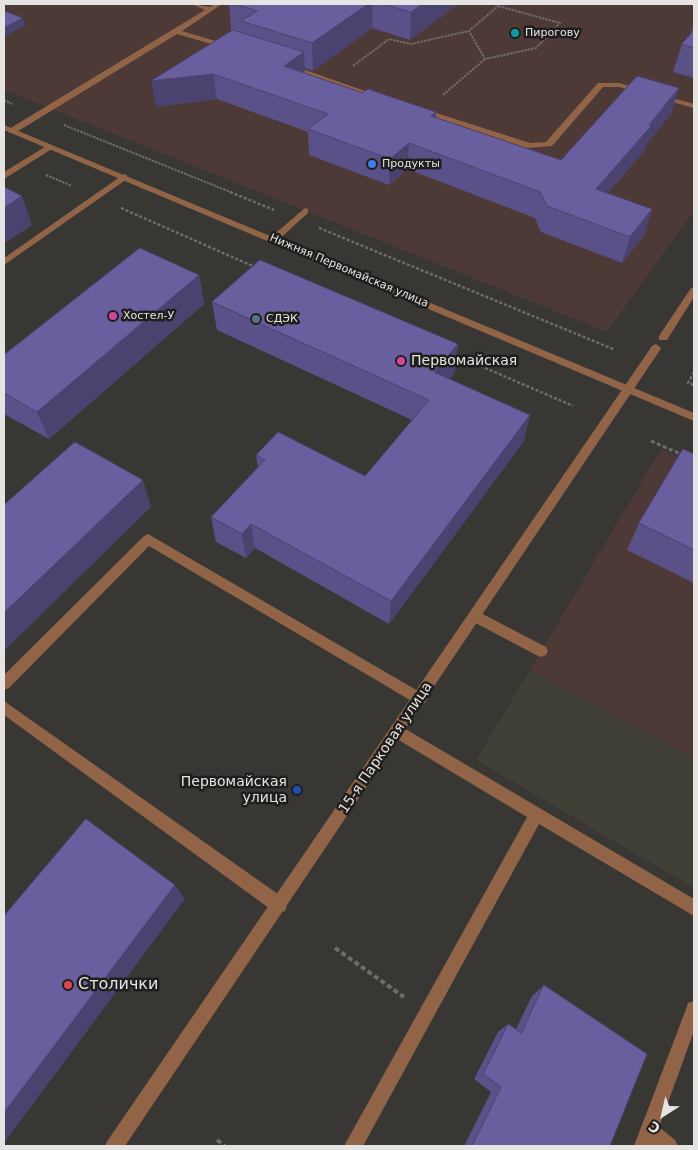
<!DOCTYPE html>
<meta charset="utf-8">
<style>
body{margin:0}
#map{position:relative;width:698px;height:1150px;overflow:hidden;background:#383734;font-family:"DejaVu Sans",sans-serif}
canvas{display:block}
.frame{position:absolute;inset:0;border:5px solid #e5e4e3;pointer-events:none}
.north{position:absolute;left:638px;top:1090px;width:50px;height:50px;-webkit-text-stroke:4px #1f1e1d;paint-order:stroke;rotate:215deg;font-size:14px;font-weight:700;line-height:20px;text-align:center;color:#e5e4e3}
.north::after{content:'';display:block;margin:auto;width:18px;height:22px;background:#e5e4e3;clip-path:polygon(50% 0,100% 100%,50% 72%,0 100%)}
</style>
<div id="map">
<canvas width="698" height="1150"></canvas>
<div class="frame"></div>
<div class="north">С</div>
</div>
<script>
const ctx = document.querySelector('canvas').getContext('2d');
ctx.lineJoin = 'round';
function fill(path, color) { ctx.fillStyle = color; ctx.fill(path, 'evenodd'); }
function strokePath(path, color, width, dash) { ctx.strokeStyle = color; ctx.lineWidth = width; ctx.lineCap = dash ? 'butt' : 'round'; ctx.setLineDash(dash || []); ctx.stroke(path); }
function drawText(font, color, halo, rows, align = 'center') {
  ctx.font = font + ' "DejaVu Sans",sans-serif'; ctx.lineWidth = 5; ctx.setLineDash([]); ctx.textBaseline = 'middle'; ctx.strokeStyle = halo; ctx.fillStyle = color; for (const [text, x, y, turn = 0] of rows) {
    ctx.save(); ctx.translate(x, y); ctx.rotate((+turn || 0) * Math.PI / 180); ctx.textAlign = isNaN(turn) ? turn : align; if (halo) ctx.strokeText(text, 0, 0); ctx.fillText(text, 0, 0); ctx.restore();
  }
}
fill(new Path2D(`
 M530,670L694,758V888L476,760Z`), '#414037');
fill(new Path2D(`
 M4,4H694V211L607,332L4,90Z
 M661,449L694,463V758L530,670Z`), '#4d3935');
strokePath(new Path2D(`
 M498,6L560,23L536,48L485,59L469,31Z
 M353,66L389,39L411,44L469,31
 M443,95L485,59
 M4,100L12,104
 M64,125L233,193
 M46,175L72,186`), '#6e6d6b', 2, [2.5, 1]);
strokePath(new Path2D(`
 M230,192L274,210
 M121,208L255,267
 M319,228L613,349
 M453,354L573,406
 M694,372L688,383L694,385`), '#6e6d6b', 2.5, [3, 2]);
strokePath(new Path2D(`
 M651,441L683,455`), '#6e6d6b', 3, [4, 2.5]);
strokePath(new Path2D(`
 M335,948L404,997
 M217,1140L225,1146`), '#6e6d6b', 4, [5, 3]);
fill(new Path2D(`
 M192,4L210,7L215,4H222L182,31L232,46V50L177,34L15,133H9V129L205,10Z
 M285,65H291L382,97L375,99L285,69Z
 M598,83H619L694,104V108L619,87H603L552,146L527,148L417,111L424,109L530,143L546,142Z
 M48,145L55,147L4,179V172Z
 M124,174L127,175V179L4,265V258Z
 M305,208L308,209V213L277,241H271V237Z
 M148,534L425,695L427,699L425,703L420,705L415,703L149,546L9,688L4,690V675L144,536Z
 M475,610L546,647L548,651L546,655L541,657L536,655L470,620L469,616L470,612Z
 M4,701L285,899L287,905L285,911L279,913L273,911L4,715Z
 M397,724L694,899V916L539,824L363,1146H344L527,817L392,736L390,731L392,726Z
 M694,1001V1031L659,1127L675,1140L678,1146H634L686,1009L688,1003Z`), '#916447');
fill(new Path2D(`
 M4,125L694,413V421L4,130Z`), '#916447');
fill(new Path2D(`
 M694,287V297L667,340H659V336L691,288Z
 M656,344L661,348L660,350L125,1146H105L108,1140L652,346Z`), '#916447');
fill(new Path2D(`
 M229,4H458L410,40L372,28L313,71L304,68V73L363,93L436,112V118L561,160L679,88L671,114L646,145L644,151L608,193L652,209L644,235L622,263L541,232L535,218L407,169L389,185L309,155L308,132L217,99L156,107L232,30H231Z
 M694,22V78L673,72L682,44L692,33H691Z
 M199,275L204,304L49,439L4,414V355Z
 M212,302L455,372L449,379L524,441L389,624L255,548L246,558L216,542L211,517L258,468L256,455L365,476L412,420L217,330Z
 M694,454V583L627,550L639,523Z
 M544,985L610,1146H464L491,1092L474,1079L498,1032L508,1024L516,1029L532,996Z`), '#5a5188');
fill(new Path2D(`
 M368,4H373L372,28L313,71L312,43Z
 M423,4H458L410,40L411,12Z
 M23,18L25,26L4,37V28Z
 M304,52L305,77L284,66Z
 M213,74L217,99L156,107L151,81Z
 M679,88L671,114L646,145L644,151L589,215L596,189Z
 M436,112L434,138L431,116Z
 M409,143L407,169L389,185L390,159Z
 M22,196L32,225L4,244V208Z
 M652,209L644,235L622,263L630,237Z
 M199,275L204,304L49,439L37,412Z
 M458,344L455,372L431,399L434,372Z
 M530,415L524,441L389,624L391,601Z
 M143,480L151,507L4,651V613Z
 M251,524L255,548L246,558L242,534Z
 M175,885L185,899L4,1143V1113Z`), '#4a426f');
const building = new Path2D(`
 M234,4H368L312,43L241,21L257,11Z
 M384,4H423L411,12Z
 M4,11L23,18L4,28Z
 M233,30L304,52L284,66L363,93L368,89L436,112L431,116L561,160L637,76L679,88L649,125H652L596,189L652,209L630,237L547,206L540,192L409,143L390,159L308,129L328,114L213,74L151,81Z
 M694,30V48L682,44Z
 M4,187L22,196L4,208Z
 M140,248L199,275L37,412L4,393V355Z
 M260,260L458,344L434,372L530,415L391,601L251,524L242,534L211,517L265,460L256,455L278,432L365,476L429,400L212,302Z
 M75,442L143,480L4,613V505Z
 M683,449L694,454V550L639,523Z
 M86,819L175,885L4,1113V916Z
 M544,985L647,1054L610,1146H472L501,1087L483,1074L508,1024L521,1033Z`);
fill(building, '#695e9e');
strokePath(building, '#4a426f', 1);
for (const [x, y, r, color] of [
 [515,33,5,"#0f9aa8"],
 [372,164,5,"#3f7fe0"],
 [113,316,5,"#d1479c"],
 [256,319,5,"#5c6f8a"],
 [401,361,5,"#d1479c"],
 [297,790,5,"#1a4fb4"],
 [68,985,5,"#e0444e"]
]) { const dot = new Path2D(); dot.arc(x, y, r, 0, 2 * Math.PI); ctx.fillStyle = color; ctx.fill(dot); strokePath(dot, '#1f1e1d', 2); }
drawText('11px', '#e5e4e3', '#1f1e1d', [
 ["Пирогову",525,33],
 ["Продукты",382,164],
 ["Хостел-У",123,316],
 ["СДЭК",266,319]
], 'left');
drawText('11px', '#e5e4e3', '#1f1e1d', [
 ["Нижняя Первомайская улица",349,271,23]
]);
drawText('14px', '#e5e4e3', '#1f1e1d', [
 ["Первомайская",411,361],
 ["Первомайская",287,782,"right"],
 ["улица",287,798,"right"]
], 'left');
drawText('14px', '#e5e4e3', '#1f1e1d', [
 ["15-я Парковая улица",386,748,-56]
]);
drawText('16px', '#e5e4e3', '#1f1e1d', [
 ["Столички",78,985]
], 'left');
</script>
